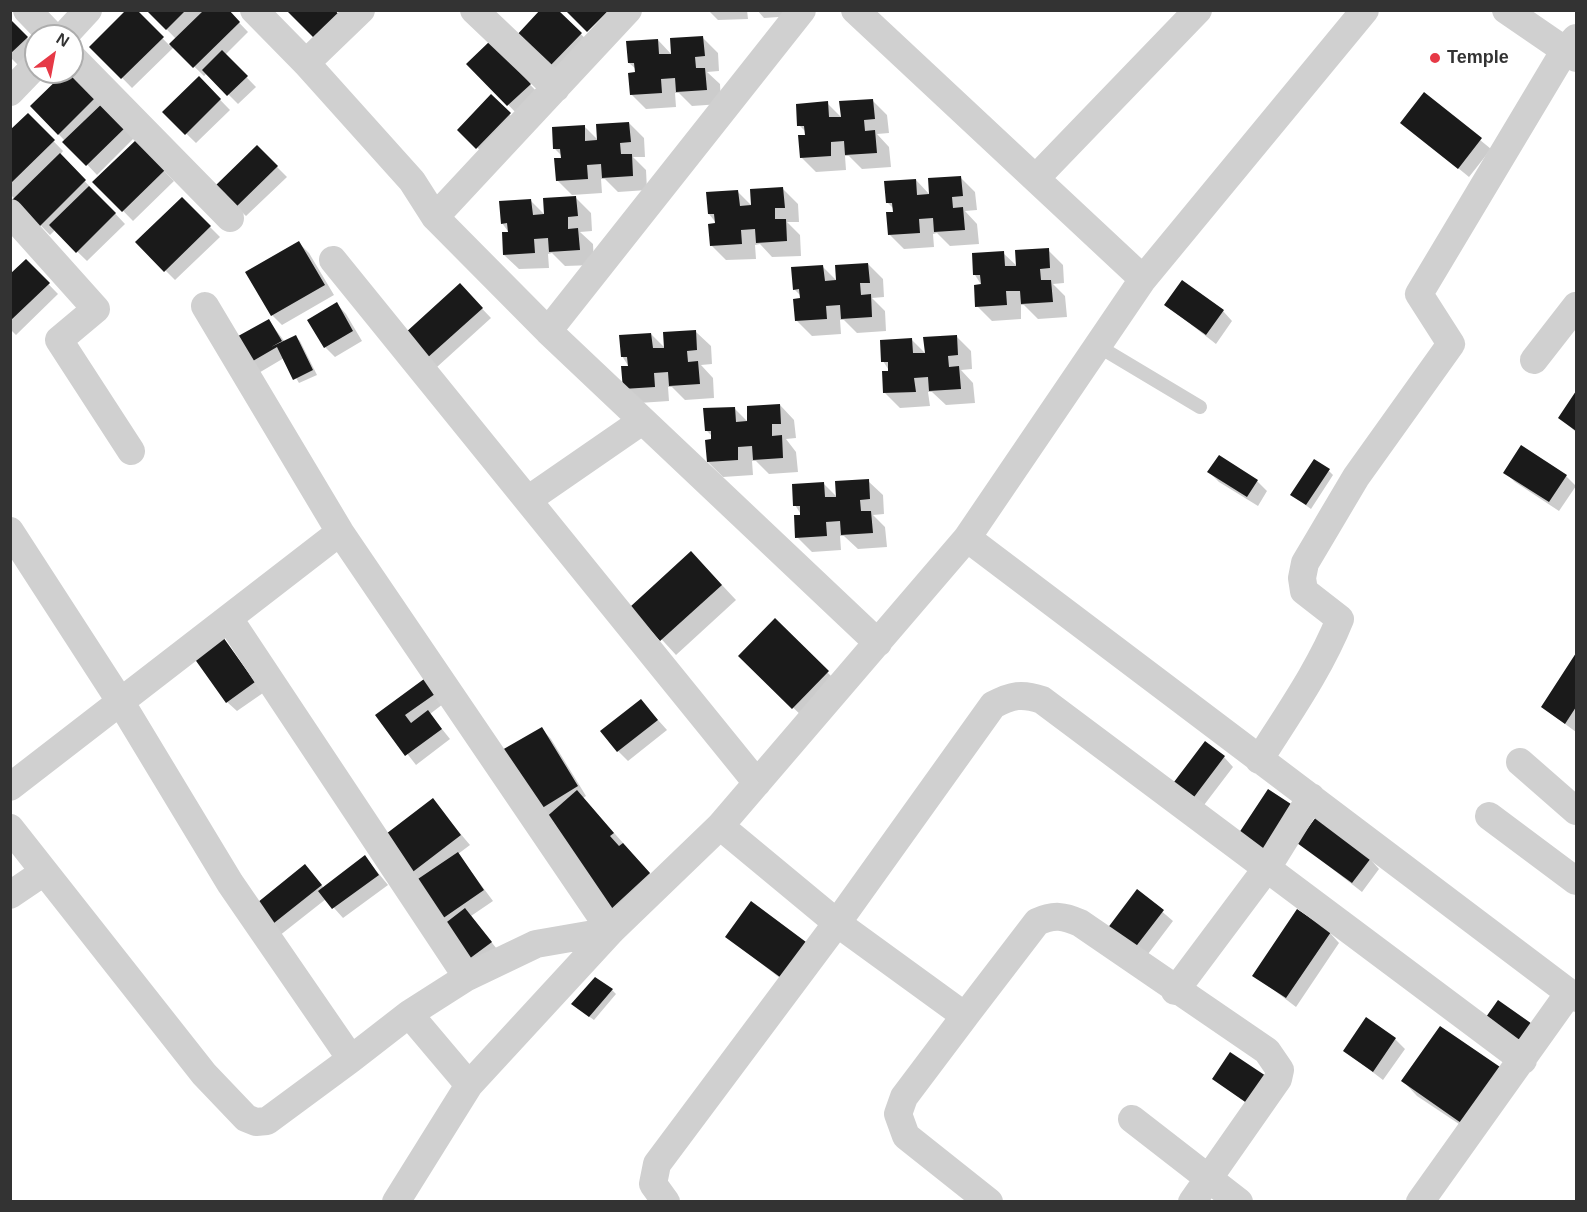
<!DOCTYPE html>
<style>
body{margin:0}
#map{position:relative;width:1587px;height:1212px;overflow:hidden;background:#fff;font-family:Helvetica,sans-serif}
canvas{display:block}
.frame{position:absolute;inset:0;border:12px solid #333;pointer-events:none}
.north{position:absolute;left:24px;top:24px;width:60px;height:60px;box-sizing:border-box;background:#fff;border:2px solid #adadad;border-radius:50%;rotate:32deg;font-size:16px;font-weight:700;line-height:24px;text-align:center;color:#333}
.north::after{content:'';display:block;margin:auto;width:21px;height:27px;background:#e63946;clip-path:polygon(50% 0,100% 100%,50% 72%,0 100%)}
</style>
<div id="map">
<canvas width="1587" height="1212"></canvas>
<div class="frame"></div>
<div class="north">N</div>
</div>
<script>
const ctx = document.querySelector('canvas').getContext('2d');
ctx.lineJoin = 'round';
function fill(path, color) { ctx.fillStyle = color; ctx.fill(path, 'evenodd'); }
function strokePath(path, color, width, dash) { ctx.strokeStyle = color; ctx.lineWidth = width; ctx.lineCap = dash ? 'butt' : 'round'; ctx.setLineDash(dash || []); ctx.stroke(path); }
function drawText(font, color, halo, rows, align = 'center') {
  ctx.font = font + ' Helvetica,sans-serif'; ctx.lineWidth = 6; ctx.setLineDash([]); ctx.textBaseline = 'middle'; ctx.strokeStyle = halo; ctx.fillStyle = color; for (const [text, x, y, turn = 0] of rows) {
    ctx.save(); ctx.translate(x, y); ctx.rotate((+turn || 0) * Math.PI / 180); ctx.textAlign = isNaN(turn) ? turn : align; if (halo) ctx.strokeText(text, 0, 0); ctx.fillText(text, 0, 0); ctx.restore();
  }
}
fill(new Path2D(`
 M135,10L170,46L176,39L148,10H227L248,32L225,55L256,87L238,104L207,73L204,76L174,47L132,88L92,47Z
 M556,10L591,44L559,77L517,37Z
 M708,10H747L748,19L718,20Z
 M757,10H793V16L764,18Z
 M10,21L36,47L18,65L10,57Z
 M703,38L718,53L719,71L707,72L720,84L721,104L692,106L679,93H675L676,107L646,109L631,94L636,69L629,63L658,40L672,55Z
 M490,43L539,94L518,115L469,64Z
 M67,72L140,132L97,175L32,106Z
 M199,78L230,110L196,143L164,112Z
 M1424,94L1491,149L1469,177L1402,122Z
 M491,96L519,124L487,157L459,130Z
 M872,100L887,115L889,133L877,134L889,147L891,167L862,169L849,156H845L846,170L816,172L801,157L806,132L799,125L827,103L842,118Z
 M28,115L63,151L60,155L125,224L87,261L55,230L50,235L10,194V132Z
 M629,123L644,138L645,157H633L646,170L647,190L618,192L605,179H601L602,193L572,195L557,180L562,156L555,149L584,126L599,141Z
 M136,142L174,181L133,221L95,182Z
 M257,147L287,177L246,216L216,187Z
 M960,177L975,192L977,210L965,211L977,224L979,244L950,246L937,233L933,234L934,247L904,249L889,234L894,209L887,202L916,180L930,195Z
 M783,189L798,204L799,222H787L800,235L801,256L772,257L760,244L755,245L756,259L726,260L712,246L717,224L709,214L738,192L753,207Z
 M576,198L591,213L592,231L580,232L593,244L594,265L565,266L552,253L548,254L549,268L519,269L504,255L510,234L502,223L531,201L546,216Z
 M182,199L220,237L175,280L137,242Z
 M299,243L309,253L334,295L282,325L272,315L247,273Z
 M1048,250L1063,265L1064,283L1053,284L1065,296L1067,317L1038,319L1024,305H1021V319L992,321L977,306L982,286L975,275L1003,253L1018,267Z
 M26,261L58,294L16,335L10,329V276Z
 M868,264L883,279L884,297L872,298L885,311L886,331L857,333L844,320H840L841,334L812,336L797,321L801,296L794,289L823,267L838,282Z
 M469,295L491,318L437,367L427,358Z
 M337,304L346,314L362,341L335,357L325,347Z
 M1166,305L1223,311L1232,321L1216,344Z
 M269,321L285,342L296,337L300,341L317,375L299,383L284,358L257,374L247,364Z
 M696,332L711,346L712,364L701,365L713,378L714,398L685,400L672,387H668L669,401L639,403L624,388L629,367L622,356L651,334L666,349Z
 M956,336L971,351L972,369L961,370L973,383L975,403L946,405L932,392H928L930,406L900,408L885,393L890,372L883,361L911,339L926,354Z
 M1576,394V432L1560,418Z
 M780,405L794,420L796,438L786,439L796,452L798,472L769,474L756,461H752L753,475L723,477L708,462L713,437L706,430L734,408L749,423Z
 M1329,471L1333,475L1311,509L1297,499Z
 M1209,472L1257,481L1267,491L1258,506L1219,482Z
 M1505,472L1566,476L1576,486L1559,511L1515,482Z
 M868,481L883,495L884,514L873,515L885,527L887,547L858,549L844,536H840L841,550L812,552L797,537L802,516L795,505L823,483L838,498Z
 M706,568L736,600L676,655L632,607Z
 M775,620L842,687L808,722L740,656Z
 M222,639L263,693L237,711L227,702Z
 M1576,656V732L1542,707Z
 M424,681L443,704L430,714L450,739L416,765L377,715Z
 M641,701L667,730L628,761L618,751Z
 M542,729L551,739L586,796L583,798L664,889L626,924L611,909L540,809Z
 M1224,757L1233,767L1201,809L1173,786Z
 M432,800L470,845L458,854L493,901L471,916L500,953L480,968L470,958L384,837Z
 M1299,843L1370,859L1379,869L1362,892Z
 M365,857L388,885L343,918L326,899L279,936L254,907L305,866L324,888Z
 M1138,891L1173,921L1145,958L1119,938Z
 M751,904L794,989L727,937Z
 M1330,933L1339,943L1296,1007L1254,975Z
 M612,990L616,994L594,1020L577,1008Z
 M1440,1028L1480,1138L1417,1096L1403,1081Z
 M1395,1039L1405,1049L1383,1080L1345,1051Z
 M1214,1079L1281,1091L1264,1116Z`), '#0003');
fill(new Path2D(`
 M126,10H137L164,37L121,79L89,47Z
 M146,10H186L166,30Z
 M204,10H229L240,22L193,68L169,44Z
 M286,10H335L339,15L315,39Z
 M540,10H558L582,33L548,68L515,37Z
 M565,10H609L587,32Z
 M10,19L28,37L10,54Z
 M703,36L705,56L695,57L696,68H705L707,90L676,92L675,78L661,79L662,93L630,95L628,73L635,72L634,63H628L626,41L658,39L659,54H671L670,38Z
 M490,41L531,84L507,106L466,64Z
 M222,50L248,76L227,96L202,70Z
 M65,72H72L102,91L58,135L30,106Z
 M199,76L221,99L185,135L162,112Z
 M1424,92L1482,138L1458,169L1400,123Z
 M491,94L511,113L476,149L457,130Z
 M108,98L132,121L86,166L62,142Z
 M873,99L875,119L864,120L865,131L875,130L877,153L845,155L844,141L831,142V156L800,158L798,135H805L804,126H797L796,104L828,101L829,117H841L839,101Z
 M28,113L55,140L10,184V130Z
 M629,122L631,142L620,143L621,154H632L633,176L602,178L601,164L587,165L588,179L556,181L554,158H561L560,149H553L552,127L585,125V141L597,140L596,124Z
 M136,140L165,170L122,212L92,182Z
 M257,145L278,166L235,208L214,187Z
 M60,153L86,180L39,227L12,200Z
 M961,176L963,196L952,197L953,208L963,207L965,230L934,232L933,218L919,219L920,233L888,235L886,212H893L892,203H886L884,181L916,179L917,195L929,194L928,178Z
 M89,186L116,213L76,253L49,225Z
 M783,187L785,208H775V219H786L787,241L756,243L755,229L741,230L742,244L710,246L708,224L715,223L714,214H708L706,192L738,190L740,206L751,205L750,189Z
 M576,196L578,216L568,217V229L578,228L580,250L549,252L548,238L534,239L535,253L503,255L502,232H508L507,223L501,224L499,201L531,199L533,215L544,214L543,198Z
 M182,197L211,226L164,272L135,242Z
 M299,241L325,285L271,316L245,272Z
 M1049,248L1050,268L1040,269L1041,280H1051L1053,302L1021,304L1020,291H1006L1007,305L975,307L974,285L981,284L980,275H973L972,253L1004,251L1005,266H1016L1015,250Z
 M26,259L50,283L10,321V274Z
 M868,263L870,283H860L861,295L871,294L872,317L841,319L840,305L826,306L827,319L795,321L793,299L800,298L799,289L793,290L791,267L823,265L825,281L836,280L835,265Z
 M1182,280L1224,310L1206,335L1164,305Z
 M460,283L483,308L426,359L404,334Z
 M337,302L353,331L324,348L307,320Z
 M269,319L282,341L271,347L296,335L313,370L293,380L277,347L246,365L231,340Z
 M696,330L697,350L687,351L688,362L698,361L700,384L669,386L668,372L654,373L655,387L623,389L621,366H628L627,357H621L619,335L651,333L653,348H664L663,332Z
 M957,335L958,355L948,356L949,367L959,366L961,389L929,391L928,377L914,378L916,392L883,393L882,371H888V362H881L880,340L912,338L913,353H925L923,337Z
 M1576,391V431L1558,418Z
 M780,404L781,424H772V436L782,435L783,458L753,460L752,446L738,447V460L707,462L705,440L711,439V431H705L703,408L735,407L736,422L747,421V406Z
 M1521,445L1567,475L1549,502L1503,473Z
 M1219,455L1258,480L1247,497L1207,472Z
 M1314,459L1330,469L1306,505L1290,495Z
 M869,479L870,499L860,500L861,511H871L873,533L841,535L840,521L826,522L827,536L795,538L794,515H800V506H793L792,484L824,482L825,497H836L835,481Z
 M691,551L722,585L660,641L630,607Z
 M775,618L829,671L792,709L738,656Z
 M223,637L255,682L226,703L194,658Z
 M1576,653V707L1565,724L1541,707Z
 M424,679L435,694L405,715L411,723L428,710L442,729L405,756L375,715Z
 M641,699L658,720L617,752L600,731Z
 M542,727L578,786L539,810L502,750Z
 M1205,741L1225,756L1191,801L1171,786Z
 M1268,789L1294,806L1262,856L1235,839Z
 M577,790L614,833L610,836L619,846L623,843L650,873L610,910L543,820Z
 M433,798L461,835L410,874L382,837Z
 M1316,817L1371,858L1352,883L1297,843Z
 M458,852L484,890L439,921L412,883Z
 M365,855L379,875L332,909L318,891Z
 M305,864L322,885L269,927L252,907Z
 M1137,889L1164,910L1134,949L1107,929Z
 M751,901L810,945L784,980L725,937Z
 M465,908L492,942L469,959L443,925Z
 M1297,909L1331,932L1286,998L1252,976Z
 M595,977L613,989L589,1017L571,1004Z
 M1498,1000L1535,1026L1523,1043L1486,1017Z
 M1366,1017L1396,1038L1373,1072L1343,1051Z
 M1440,1026L1503,1069L1464,1125L1401,1081Z
 M1230,1052L1272,1080L1254,1108L1212,1079Z`), '#1a1a1a');
strokePath(new Path2D(`
 M1098,346L1200,407`), '#d0d0d0', 14);
strokePath(new Path2D(`
 M27,10L52,36
 M254,10L306,63L412,181L435,217L548,331L878,643
 M474,10L556,88
 M855,10L1143,279
 M1506,10L1576,58
 M64,36L88,10
 M72,57L230,218
 M306,63L361,10
 M10,92L36,65
 M1036,178L1198,10
 M10,213L96,309L59,340L131,451
 M435,217L628,10
 M333,260L757,783
 M205,306L340,532L611,931L536,944L467,977L409,1014
 M548,331L802,10
 M1534,360L1576,306
 M529,499L642,421
 M10,531L120,701L230,883L351,1059L409,1014L469,1085
 M967,538L1576,998
 M230,620L467,977
 M1259,760C1288,714 1320,669 1340,619L1304,591L1302,578L1305,563L1356,477L1451,344L1419,294L1565,50L1576,38
 M1520,762L1576,811
 M10,787L340,532
 M1489,816L1576,881
 M720,826L837,923L965,1016L904,1097L898,1114L906,1136L989,1202
 M10,828L204,1074L246,1118L256,1122L267,1121L351,1059
 M10,895L44,872
 M1175,991L1267,868L1311,797
 M965,1016L1037,922C1054,914 1064,916 1080,923L1267,1051L1280,1070L1278,1079L1192,1202
 M1132,1119L1239,1202
 M396,1202L469,1085L611,931L720,826L967,538L1143,279L1365,10
 M666,1202L653,1184L657,1164L837,923L993,705C1012,695 1022,693 1042,700L1523,1060
 M1420,1202L1569,993`), '#d0d0d0', 28);
for (const [x, y, r, color] of [
 [1435,58,6,"#e63946"]
]) { const dot = new Path2D(); dot.arc(x, y, r, 0, 2 * Math.PI); ctx.fillStyle = color; ctx.fill(dot); strokePath(dot, '#fff', 2); }
drawText('bold 18px', '#333', '#fff', [
 ["Temple",1447,58]
], 'left');
</script>
